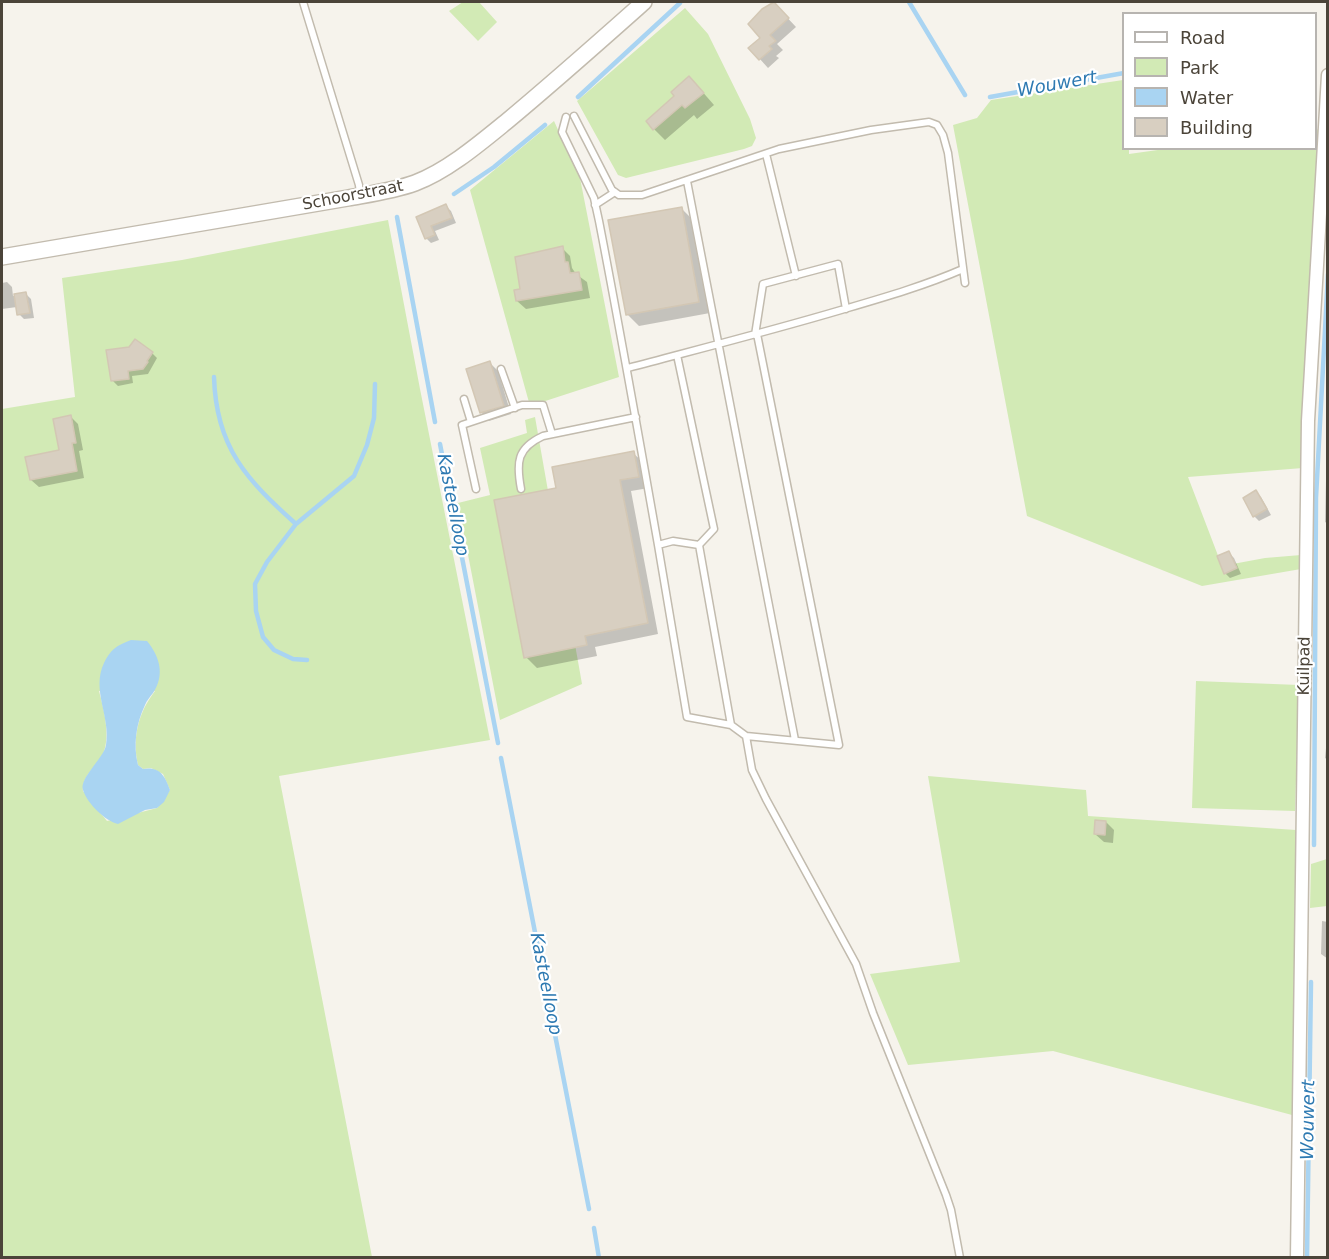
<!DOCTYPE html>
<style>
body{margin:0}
#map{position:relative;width:1329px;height:1259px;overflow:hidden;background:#f6f3ec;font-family:"DejaVu Sans",sans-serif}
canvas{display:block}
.frame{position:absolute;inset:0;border:3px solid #4b4439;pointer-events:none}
.legend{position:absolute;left:1122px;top:12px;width:195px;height:138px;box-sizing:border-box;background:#fff;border:2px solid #b7b4b0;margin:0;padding:8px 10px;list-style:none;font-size:18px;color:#4b4439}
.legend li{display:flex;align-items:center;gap:12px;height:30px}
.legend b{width:30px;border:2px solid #b7b4b0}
</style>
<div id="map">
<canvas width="1329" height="1259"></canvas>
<div class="frame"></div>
<ul class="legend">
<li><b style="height:8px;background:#fff"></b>Road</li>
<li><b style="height:16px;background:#d2eab5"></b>Park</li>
<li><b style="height:16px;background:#a9d4f2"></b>Water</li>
<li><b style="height:16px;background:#d8cfc1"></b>Building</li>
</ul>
</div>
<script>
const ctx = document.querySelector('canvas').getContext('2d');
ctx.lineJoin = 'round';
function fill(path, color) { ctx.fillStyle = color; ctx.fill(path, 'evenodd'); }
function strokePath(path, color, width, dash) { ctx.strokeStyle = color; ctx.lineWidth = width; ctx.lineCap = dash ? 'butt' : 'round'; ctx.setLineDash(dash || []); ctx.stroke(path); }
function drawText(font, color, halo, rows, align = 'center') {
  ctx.font = font + ' "DejaVu Sans",sans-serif'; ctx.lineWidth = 4.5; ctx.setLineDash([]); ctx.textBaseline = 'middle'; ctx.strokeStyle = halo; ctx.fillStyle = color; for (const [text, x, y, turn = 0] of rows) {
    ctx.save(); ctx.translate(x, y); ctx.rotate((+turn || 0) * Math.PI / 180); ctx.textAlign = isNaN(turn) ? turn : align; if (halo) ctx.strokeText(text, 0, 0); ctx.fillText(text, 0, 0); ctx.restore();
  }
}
fill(new Path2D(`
 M463,2H479L497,22L478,41L449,11Z
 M685,8L708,34L750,119L756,138L752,146L744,149L626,178L618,175L577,101Z
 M1123,80L1124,148L1129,149V154L1172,148H1316V130L1319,129L1304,402L1303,468L1188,477L1222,566L1265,558L1301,555V569L1202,586L1027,516L953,125L977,118L991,100Z
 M554,121L580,178L619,377L530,406L470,190Z
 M388,220L420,389L490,740L279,776L372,1257H2V409L75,397L62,278L182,260ZM99,691H155C138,713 132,738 138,765L143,769L151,768L163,774L170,790L157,808L107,821L83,791C82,777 94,768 101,758C112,740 104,710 99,691Z
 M535,417L582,684L500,720L458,503L490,495L480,448L527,433L525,420Z
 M1196,681L1299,685L1295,811L1192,808Z
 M928,776L1086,790L1088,816L1296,830L1292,1115L1053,1051L908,1065L870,974L960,962Z
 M1327,859V906L1310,908L1311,864Z`), '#d2eab5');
fill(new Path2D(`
 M131,640L147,641C160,657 165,675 153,693C150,697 147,700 145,705C136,724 133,745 138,765L143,769C160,766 165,776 170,790L164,802L157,808L145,810L118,824C105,821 87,803 83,790C79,778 104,758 106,745C111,717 91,690 104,663C110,650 117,645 131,640Z`), '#a9d4f2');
fill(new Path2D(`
 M782,12L796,27L777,44L783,50L776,56L779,58L768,68L750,48L762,38Z
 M700,89L714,105L697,119L694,115L665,140L654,129Z
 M446,206L451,211L456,223L435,231L439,240L431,243L426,238L418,218Z
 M681,208L693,220L710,313L639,326L627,314Z
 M562,248L570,256L572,268L576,274L587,282L590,298L526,309L517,301L522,290Z
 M7,282L12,287L13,296L26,294L31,299L34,318L24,319L19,314L17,307L2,309V283Z
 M152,353L157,358L148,374L132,376L133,383L118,386L113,381Z
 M490,363L498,371L511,414L489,421L481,412Z
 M71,417L78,424L83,450L79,451L84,478L39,487L31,480L61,451Z
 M633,453L645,464L649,488L631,491L658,634L595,647L597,656L537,668L526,657L558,489Z
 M1326,480H1328V524L1325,522Z
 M1256,492L1261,497L1271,515L1259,521L1254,516Z
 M1229,553L1234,558L1241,574L1230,578L1225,573Z
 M1326,748H1328V760L1325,758Z
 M1106,822L1114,830L1113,843L1104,842L1095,834Z
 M1322,921L1328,922V959L1321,954Z`), '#0003');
strokePath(new Path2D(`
 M909,2L965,95
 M578,97L680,3
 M990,97L1124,73
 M454,194L494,167L545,125
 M397,217L435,422
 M214,377C216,448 247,480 296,524
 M440,444L498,743
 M307,660L293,659L274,650L263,637L256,611L255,584L267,562L296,524L354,476L367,445L374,418L375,384
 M501,758L589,1209
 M1314,845L1316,498L1328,274
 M594,1228L599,1258
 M1307,1258L1311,982`), '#a9d4f2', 4.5);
const building = new Path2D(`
 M774,2L789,18L770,35L776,41L769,46L772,49L759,60L748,48L760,38L748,24L762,9Z
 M689,76L704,93L685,108L682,105L653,130L646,121L674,96L671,92Z
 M446,204L452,218L431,226L435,235L425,239L416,217Z
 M682,207L699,302L626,315L608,220Z
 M563,246L565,262H568L570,273L579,272L582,290L516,301L514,290L520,289L515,257Z
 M26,292L30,313L17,315L14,294Z
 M135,339L153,352L147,361L148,362L143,369L128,371L129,379L111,381L106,350L129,347Z
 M490,361L504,406L480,413L466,369Z
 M71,415L76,443H72L77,471L30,480L25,457L59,450L53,419Z
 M634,451L639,477L620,480L648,623L585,636L587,645L524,658L494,500L556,488L552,467Z
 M1256,490L1267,509L1253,517L1243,498Z
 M1229,551L1237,568L1224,574L1217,556Z
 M1095,820L1106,821L1105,835L1094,834Z`);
fill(building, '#d8cfc1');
strokePath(building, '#d3c7b4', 1.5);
const service = new Path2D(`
 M303,2L359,185L360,195
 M574,116L612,190L619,195H642L779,149L871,130L929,122L937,125L943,135L948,153L965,283
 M566,117L562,132L594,198L599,221C620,329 639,437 658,545L687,717L731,725L699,545L673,541L658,545
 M766,154L796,276
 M687,181L795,740
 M595,205L615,192
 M755,335L763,284L838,264L846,309
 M677,355L714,529L699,545
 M628,368C699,349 770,331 841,310C882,298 924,286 963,269
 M501,369L515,408
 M464,399L471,422
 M476,489L462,425L522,405H543L552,434
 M521,489C516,462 517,448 543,436L636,417
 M731,725L746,736L839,745L757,334
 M746,736L752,770L766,799L856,964L873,1013L946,1195L951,1210L960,1258`);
const minor = new Path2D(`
 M1297,1258L1308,421L1328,75`);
const tertiary = new Path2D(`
 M2,257L348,198C370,194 393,191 415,183C447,171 479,144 506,122C553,83 599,42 644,2`);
strokePath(service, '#c2bbae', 9);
strokePath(minor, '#c2bbae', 15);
strokePath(tertiary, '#c2bbae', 18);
strokePath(service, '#fff', 6);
strokePath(minor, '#fff', 12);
strokePath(tertiary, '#fff', 15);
drawText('16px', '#4b4439', '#fff', [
 ["Schoorstraat",353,196,-11],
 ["Kuilpad",1305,666,-89]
]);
drawText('italic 18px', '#2e7ab2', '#fff', [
 ["Wouwert",1057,85,-10],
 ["Kasteelloop",452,505,79],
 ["Kasteelloop",545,984,79],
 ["Wouwert",1309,1120,-89]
]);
</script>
